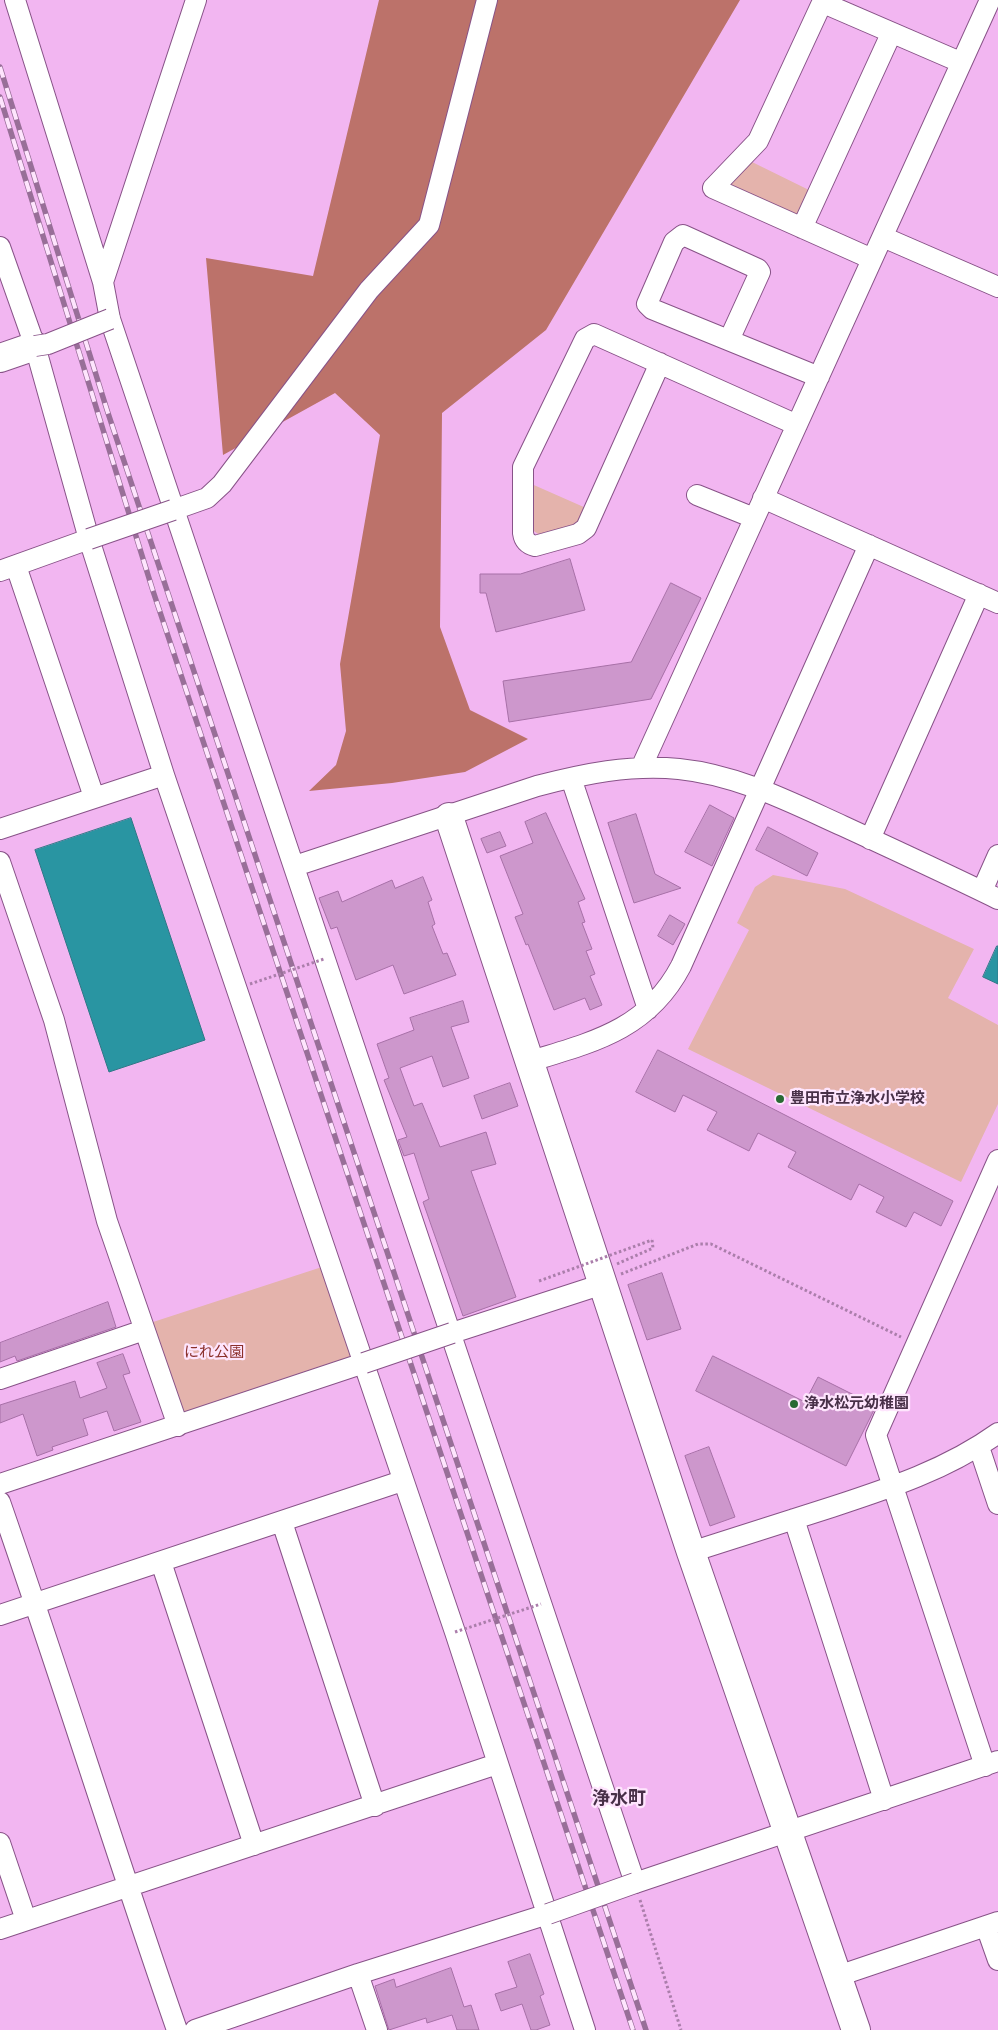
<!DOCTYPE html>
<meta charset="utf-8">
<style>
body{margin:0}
canvas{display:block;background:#f2b6f1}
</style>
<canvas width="998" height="2030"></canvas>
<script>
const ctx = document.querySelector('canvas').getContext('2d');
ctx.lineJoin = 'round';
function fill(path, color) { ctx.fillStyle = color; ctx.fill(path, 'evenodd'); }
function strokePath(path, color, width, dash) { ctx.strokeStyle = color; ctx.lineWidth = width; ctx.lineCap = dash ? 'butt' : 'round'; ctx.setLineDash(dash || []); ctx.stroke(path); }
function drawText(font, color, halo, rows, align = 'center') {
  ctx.font = font + ' "Work Sans","Noto Sans JP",sans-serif'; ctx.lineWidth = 4.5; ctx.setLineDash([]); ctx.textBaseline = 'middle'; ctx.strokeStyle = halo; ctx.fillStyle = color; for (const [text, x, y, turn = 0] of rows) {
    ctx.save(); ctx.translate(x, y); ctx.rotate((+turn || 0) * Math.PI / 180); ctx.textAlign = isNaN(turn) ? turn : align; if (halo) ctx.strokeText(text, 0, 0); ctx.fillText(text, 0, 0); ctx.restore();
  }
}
fill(new Path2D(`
 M748,160L811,191L799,217L724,181Z
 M527,482L586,508L578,525L538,534L527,526Z
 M773,875L845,889L974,949L948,998L998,1025V1104L961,1182L688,1049L749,930L737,923L755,887Z
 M325,1266L355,1357L182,1415L150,1323Z`), '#e4b3ac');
fill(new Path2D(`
 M379,0H740L546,330L442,413L440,627L470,710L528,739L465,772L392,783L309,791L336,765L346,731L340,664L380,435L335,393L223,455L206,258L313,276Z`), '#bc726a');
const water = new Path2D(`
 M131,818L205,1040L109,1072L35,850Z
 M997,946H998V984L983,977Z`);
fill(water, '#2995a2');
strokePath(water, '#327787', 1);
const building = new Path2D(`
 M570,559L585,610L496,632L486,593H480V574H520Z
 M671,583L701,598L651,699L509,722L503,681L631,662Z
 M710,805L734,818L712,866L685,852Z
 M546,813L585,899L578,902L585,922L582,923L592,949L586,951L595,974L590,976L602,1005L590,1010L585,998L554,1010L528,944L526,945L515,917L523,914L500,856L533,843L525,822Z
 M636,814L655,874L681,888L634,903L608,823Z
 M768,827L818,853L807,876L756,850Z
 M500,832L506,846L487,853L481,839Z
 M423,877L432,900L428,902L435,924L432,926L443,954L447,953L456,975L404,994L393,965L356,980L337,927L331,929L319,898L338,891L342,902L392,880L395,888Z
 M670,915L685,924L673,945L658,936Z
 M463,1001L469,1022L451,1027L469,1078L443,1087L432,1056L400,1068L414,1106L422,1103L440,1147L486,1132L496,1164L471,1171L516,1297L463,1316L423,1202L429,1199L414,1153L404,1156L398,1140L407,1137L384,1080L389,1078L377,1044L414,1030L410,1018Z
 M658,1050L953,1201L941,1226L914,1212L906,1227L876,1212L884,1197L859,1184L851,1200L788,1167L796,1152L758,1133L749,1151L707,1130L717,1112L683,1095L675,1112L636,1092Z
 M510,1083L518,1106L482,1119L474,1096Z
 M662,1273L681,1329L647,1340L628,1285Z
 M108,1302L116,1327L17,1361L15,1356L0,1362V1343Z
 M123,1354L130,1373L123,1375L141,1422L114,1431L107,1411L83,1419L88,1435L52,1447L53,1450L37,1456L23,1414L0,1423V1405L75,1381L80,1398L107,1388L97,1363Z
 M713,1356L805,1402L818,1377L876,1406L846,1466L696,1391Z
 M709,1447L735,1517L710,1526L685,1456Z
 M530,1954L544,1994L540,1996L550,2025L536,2030H531L522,2004L501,2011L495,1994L517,1987L508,1962Z
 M451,1968L464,2007L471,2005L479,2030H457L452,2015L427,2023L426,2018L389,2030L375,1986L394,1979L396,1987Z`);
fill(building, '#cd97cc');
strokePath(building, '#a770a7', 1);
const street = new Path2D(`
 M15,0L103,282L110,319L635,1883L998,1761
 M802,228L891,34
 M883,237L998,287
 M0,247L35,346L89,539L164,775L455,1632L585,2030
 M872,259L713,188L758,141L821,5H828L960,62
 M103,282L196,0
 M729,340L760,272L758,269L683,235L674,242L647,304L652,309L819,377
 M660,363L586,528L578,534L535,546C527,544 524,540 523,533V467L585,339L594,334L797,425
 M697,495L754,518
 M763,498L998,603
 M173,510L207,498L222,484L369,290L429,225L487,0
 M16,566L94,797
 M0,571L89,539
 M641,768L990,0
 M571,778L648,1009
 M0,829L164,775
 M870,839L979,594
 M0,862L54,1020L107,1221L178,1426
 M295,866L537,786C583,774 631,764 679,769C738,775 790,802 843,826C895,850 947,874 998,899
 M982,891L998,855
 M531,1061C594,1042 648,1029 681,966L869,545
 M452,1333L603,1284
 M0,1379L144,1330
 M979,1447L998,1504
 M0,1484L364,1363
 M0,1502C61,1677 116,1855 177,2030
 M794,1519L884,1800
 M282,1522L375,1806
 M691,1552C738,1537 785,1522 832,1507C890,1488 948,1469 998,1433
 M161,1562L254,1845
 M0,1615L402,1481
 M985,1766L876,1435L998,1160
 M0,1843L26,1920
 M986,1926L998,1960
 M0,1929L497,1764
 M358,1974L377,2030
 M838,1976L998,1922
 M195,2030L358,1974L548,1914`);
const secondary = new Path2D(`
 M0,358L35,346
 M449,817L691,1552L856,2030`);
strokePath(street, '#885388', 22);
strokePath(secondary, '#885388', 30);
strokePath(new Path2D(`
 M617,1264L653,1248L652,1240
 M621,1274L698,1244H711L901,1337
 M640,1900L681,2030`), '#ab7eab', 3, [2.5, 2.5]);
strokePath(street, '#fff', 20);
strokePath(secondary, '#fff', 28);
const rail = new Path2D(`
 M0,67L107,410L646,2030
 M0,97L153,591L633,2030`);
strokePath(rail, '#986f98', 5.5);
strokePath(rail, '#fee5fd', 4, [11]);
const streetBridge = new Path2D(`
 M35,346L48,344L110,319
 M89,539L173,510
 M364,1363L452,1333
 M548,1914L635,1883`);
strokePath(streetBridge, '#885388', 22, []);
strokePath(new Path2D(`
 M250,984L324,959
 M539,1281L652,1240
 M455,1632L541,1604`), '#ab7eab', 3, [2.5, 2.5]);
strokePath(streetBridge, '#fff', 20);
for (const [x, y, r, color] of [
 [780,1099,5,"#296a33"],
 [794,1404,5,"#296a33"]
]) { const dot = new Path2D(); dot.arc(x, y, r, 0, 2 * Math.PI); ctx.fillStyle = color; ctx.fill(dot); strokePath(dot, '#fee5fd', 2); }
drawText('bold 15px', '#483048', '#fee5fd', [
 ["豊田市立浄水小学校",790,1099],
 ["浄水松元幼稚園",804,1404]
], 'left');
drawText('15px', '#8a2f2a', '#fee5fd', [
 ["にれ公園",214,1353]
]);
drawText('bold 18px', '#483048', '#fee5fd', [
 ["浄水町",619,1799]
]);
</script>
